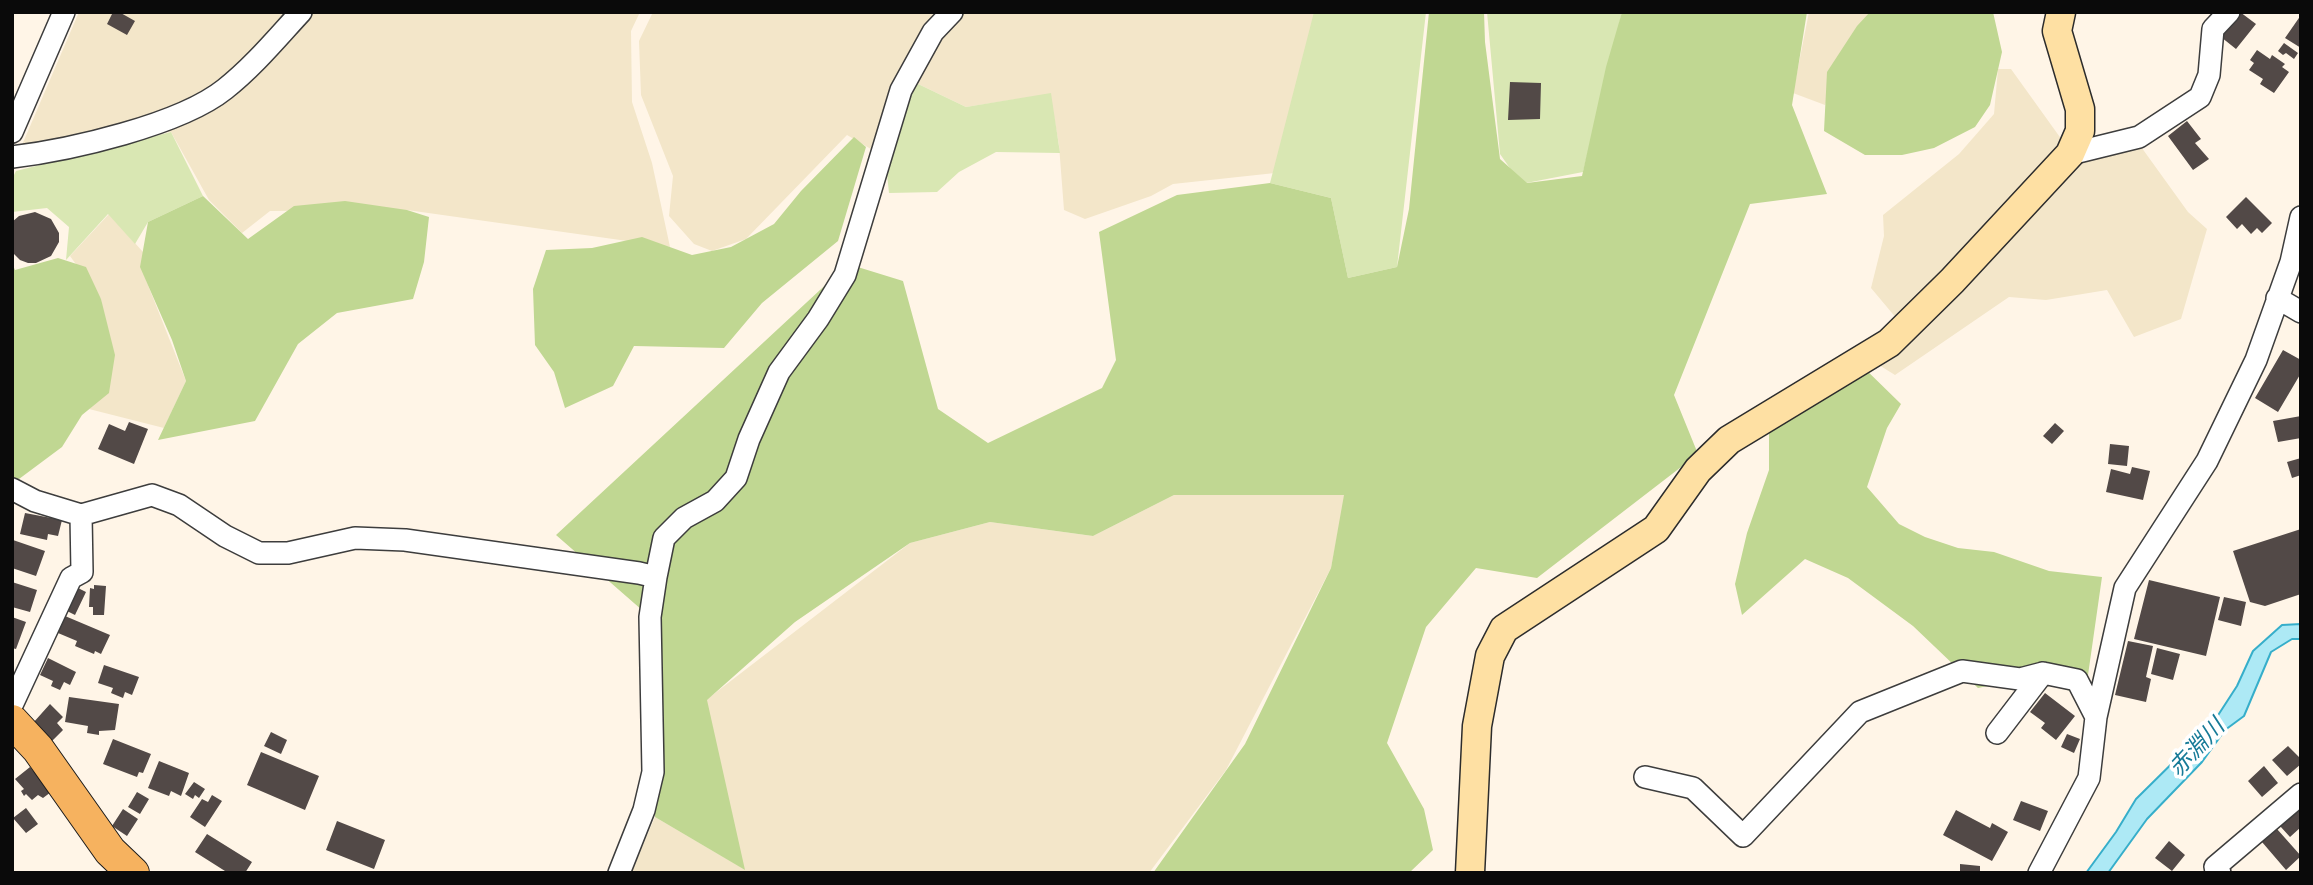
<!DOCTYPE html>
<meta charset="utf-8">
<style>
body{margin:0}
#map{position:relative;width:2313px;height:885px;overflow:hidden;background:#fff5e7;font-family:Literata,serif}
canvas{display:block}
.frame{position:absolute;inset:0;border:14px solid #0a0a0a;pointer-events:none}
</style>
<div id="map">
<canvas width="2313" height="885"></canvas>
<div class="frame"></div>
</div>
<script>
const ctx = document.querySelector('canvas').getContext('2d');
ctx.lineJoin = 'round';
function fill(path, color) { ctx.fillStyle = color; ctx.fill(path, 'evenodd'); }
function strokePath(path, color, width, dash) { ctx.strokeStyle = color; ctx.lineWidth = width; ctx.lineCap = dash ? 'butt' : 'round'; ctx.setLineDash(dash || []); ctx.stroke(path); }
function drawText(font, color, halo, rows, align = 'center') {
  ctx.font = font + ' Literata,"Noto Sans JP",serif'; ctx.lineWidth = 7; ctx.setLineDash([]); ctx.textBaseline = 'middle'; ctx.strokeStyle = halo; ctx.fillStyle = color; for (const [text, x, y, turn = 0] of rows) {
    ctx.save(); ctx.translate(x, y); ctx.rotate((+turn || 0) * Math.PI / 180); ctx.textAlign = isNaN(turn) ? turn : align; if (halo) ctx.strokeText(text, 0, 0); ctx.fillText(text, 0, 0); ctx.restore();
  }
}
fill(new Path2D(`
 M79,12H640L631,31L632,102L652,163L670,247L407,210L270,211L242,233L209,200L171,132L22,145Z
 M653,12H1321L1275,173L1173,184L1151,196L1085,219L1064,210L1059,145L1050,94L966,107L916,83L876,152L847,135L746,239L712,251L694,244L669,216L673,176L641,95L639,41Z
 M1809,12H1873L1851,43L1825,105L1793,93Z
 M1998,69H2011L2067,147L2139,144L2188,212L2207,229L2181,319L2134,337L2107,290L2046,300L2009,297L1895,375L1866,357L1897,319L1871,288L1884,236L1883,215L1959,154L1994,114Z
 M109,214L143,252L144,275L186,381L164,428L89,409L110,385L101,299L70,256Z
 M1174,495H1345L1331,568L1226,770L1149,873H631L655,817L744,869L706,700L910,543L990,522L1093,536Z`), '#f3e6c9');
fill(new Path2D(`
 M1314,12H1426L1397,267L1348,278L1331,198L1270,183Z
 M1487,12H1622L1583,172L1521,184L1500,154Z
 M916,83L966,107L1051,93L1060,153L996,152L959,172L937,192L889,193L885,155Z
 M171,132L203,196L148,222L135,244L108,214L66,260L69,227L47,208L12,212V179L16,171Z`), '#d9e7b3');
fill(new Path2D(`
 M1429,12H1484L1485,42L1500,159L1527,183L1582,176L1606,67L1622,12H1807L1792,105L1827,194L1750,204L1674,395L1698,454L1537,578L1476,568L1426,627L1387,743L1424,809L1433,850L1409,873H1153L1245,744L1331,568L1344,495H1174L1093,536L990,522L910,543L795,622L707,700L745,870L655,817L650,617L556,535L848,264L903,281L938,409L988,443L1102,388L1116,360L1099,232L1177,195L1270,183L1331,198L1348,278L1397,267L1409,209Z
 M1870,12H1993L2002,52L1990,105L1975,127L1934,148L1902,155H1865L1824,131L1827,72L1857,26Z
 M854,137L866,147L838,241L762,303L724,348L634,346L613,386L565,408L554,372L535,345L533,289L546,250L592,248L642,237L692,255L731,247L774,224L801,191Z
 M203,196L248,239L294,206L345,201L407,210L429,217L424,262L413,299L337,313L298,344L255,421L158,440L186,381L172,340L140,267L148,222Z
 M58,258L86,267L101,299L115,355L109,393L82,415L62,447L19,479L12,478V263L15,270Z
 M1858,362L1901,404L1887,428L1867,487L1899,524L1925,537L1958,548L1994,552L2049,571L2102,577L2085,696L2029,677L1978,688L1913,626L1848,578L1805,559L1742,615L1735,584L1747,533L1769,470V424Z`), '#c0d792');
const water = new Path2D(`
 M2301,624V639H2292L2271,652L2244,716L2225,730L2202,762L2147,819L2108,873H2086L2116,832L2136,799L2213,723L2237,686L2253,651L2282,625Z`);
fill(water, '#ade9f5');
strokePath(water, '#36aeca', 2);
fill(new Path2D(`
 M113,12H119L135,21L127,35L107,24Z
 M2240,12L2256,24L2236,49L2221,37Z
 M2301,15V48L2285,38Z
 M2284,43L2298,53L2294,59L2286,53L2283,55L2278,51Z
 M2257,50L2270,59L2272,55L2285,64L2282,67L2289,72L2274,93L2260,84L2263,79L2249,70L2254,63L2250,60Z
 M1510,82L1541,83L1540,119L1508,120Z
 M2187,121L2201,139L2195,143L2209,159L2193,170L2168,136Z
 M2246,197L2272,223L2262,233L2257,228L2251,234L2242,224L2237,229L2226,217Z
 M35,212L51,219L59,233V242L51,256L36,263H28L20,260L12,252V222L19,216Z
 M2283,350L2301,360V373L2278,412L2255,398Z
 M2301,416V438L2278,442L2273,421Z
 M129,422L148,429L134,464L98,449L109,424L125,431Z
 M2055,423L2064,431L2052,444L2043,436Z
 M2110,444L2129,446L2127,466L2108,464Z
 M2301,458V475L2292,478L2287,462Z
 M2132,467L2150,471L2143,500L2106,492L2111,469L2130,474Z
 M25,513L62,520L58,536L48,534L47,540L20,534Z
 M2301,529V594L2265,606L2250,602L2233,551Z
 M13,540L45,551L36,576L12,568Z
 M2149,580L2220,597L2206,656L2134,639Z
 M12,582L37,590L30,612L12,607Z
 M94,585L106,586L104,615H93V607H89L90,588L94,589Z
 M76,587L86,592L75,615L65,610Z
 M2224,597L2246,602L2241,626L2218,620Z
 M65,616L110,635L101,654L95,651L94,654L75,646L77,641L58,633Z
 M12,617L26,622L16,649L12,648Z
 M2128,641L2153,646L2146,677L2151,679L2146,702L2115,695Z
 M2157,648L2180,654L2173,680L2151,674Z
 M48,658L76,672L70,685L64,682L60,690L51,686L53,681L40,675Z
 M104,665L139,677L132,695L125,692L123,698L111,693L113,688L98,683Z
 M2045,693L2075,716L2056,740L2041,728L2045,723L2030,712Z
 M69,697L119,704L115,730L99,731V735L87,733L88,726L65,722Z
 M50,704L63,717L57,723L63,730L52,741L33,723Z
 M271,732L287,740L281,754L264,746Z
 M2067,734L2080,739L2074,753L2061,747Z
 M113,739L151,754L143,773L139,772L137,777L103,764Z
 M2288,746L2301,759V764L2287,776L2272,760Z
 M261,752L319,776L305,810L247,785Z
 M159,761L189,773L181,796L171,791L169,796L148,788Z
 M2264,766L2278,783L2262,797L2248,781Z
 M30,767L51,792L43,798L38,795L32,800L26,794L24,796L21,791L24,789L15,779Z
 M194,782L205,789L199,798L195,795L193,799L185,794Z
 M137,792L149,799L140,814L128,807Z
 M212,795L222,801L205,827L190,817L202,799L208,802Z
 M2021,801L2048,811L2040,831L2013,820Z
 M26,808L38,824L26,833L13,818Z
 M123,809L138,819L127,836L112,826Z
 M1956,810L1990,828L1992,823L2008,832L1992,861L1943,835Z
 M2299,810L2301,827L2290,837L2280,826Z
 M337,821L385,840L374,869L326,850Z
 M2277,829L2301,856L2286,870L2262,842Z
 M207,834L252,862L245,873H223L225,871L195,852Z
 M2169,841L2185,855L2172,871L2155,858Z
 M1960,864L1980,866V873H1960Z`), '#524947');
const street = new Path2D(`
 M12,132L64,12
 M2070,154L2139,137L2200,97L2209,75L2213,29L2229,12
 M12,157C70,150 180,125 225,89C253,67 277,38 301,12
 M2277,298L2301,312
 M12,489L35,501L81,515L152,495L179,505L225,536L259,553H288L355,538L405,540L639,573L656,577L650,617L653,772L644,810L619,873
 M656,577L664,538L684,518L715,501L736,478L749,439L779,372L818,319L845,275L901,90L933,32L952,12
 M12,705L71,578L82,572L81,515
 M1997,733L2043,673
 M1645,777L1693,788L1743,836L1860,712L1962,671L2020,679L2043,673L2077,680L2096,717
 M2039,873L2089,778L2096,717L2125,588L2207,461L2256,360L2291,262L2301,217
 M2220,873L2215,867L2301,794`);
const secondary = new Path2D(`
 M1470,873L1477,726L1490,656L1504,629L1656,529L1698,470L1729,440L1889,343L1952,281L2070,154L2080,131V109L2057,31L2061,12`);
const primary = new Path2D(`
 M12,721L38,749L110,851L133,873`);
strokePath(street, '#3d3d3d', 24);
strokePath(secondary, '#2c2c2c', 31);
strokePath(primary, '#1b1b1b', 34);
strokePath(street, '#fff', 21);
strokePath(secondary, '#fee0a3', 28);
strokePath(primary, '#f6b25f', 32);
drawText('italic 23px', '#177b98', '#fff', [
 ["赤淵川",2197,748,-47]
]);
</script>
